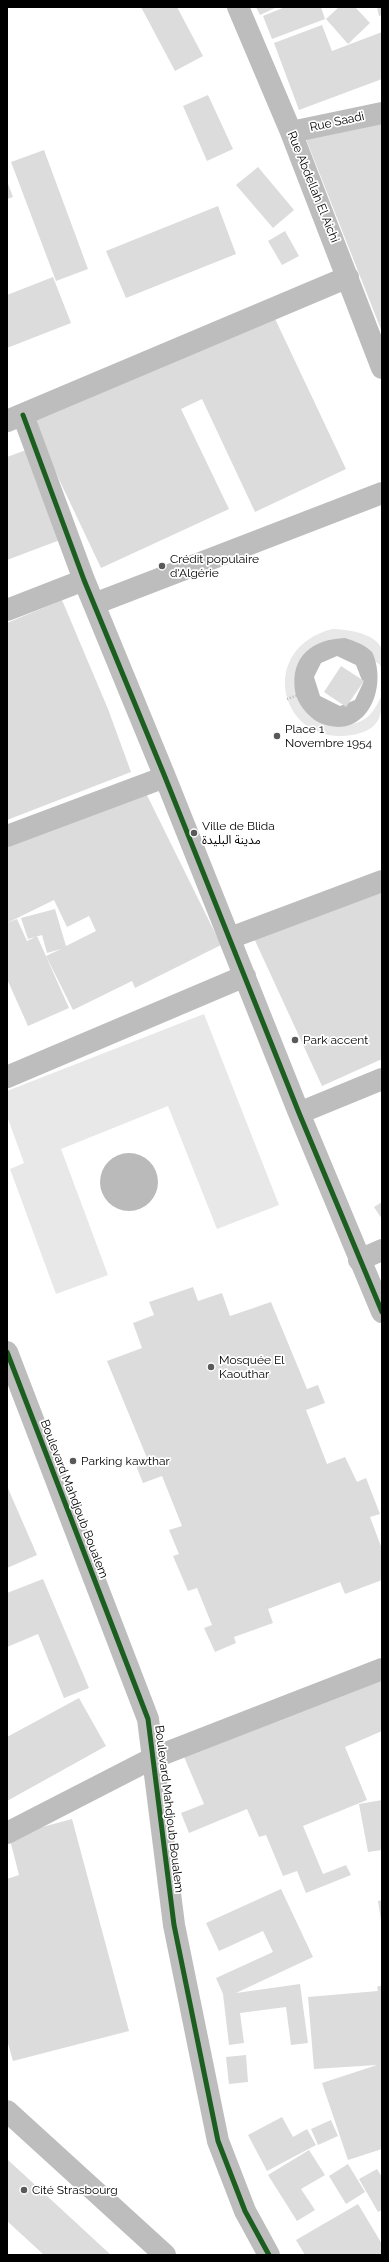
<!DOCTYPE html>
<meta charset="utf-8">
<style>
body{margin:0}
#map{position:relative;width:389px;height:2262px;overflow:hidden;background:#fff;font-family:Raleway,sans-serif}
canvas{display:block}
.frame{position:absolute;inset:0;border:8px solid #000;pointer-events:none}
</style>
<div id="map">
<canvas width="389" height="2262"></canvas>
<div class="frame"></div>
</div>
<script>
const ctx = document.querySelector('canvas').getContext('2d');
ctx.lineJoin = 'round';
function fill(path, color) { ctx.fillStyle = color; ctx.fill(path, 'evenodd'); }
function strokePath(path, color, width, dash) { ctx.strokeStyle = color; ctx.lineWidth = width; ctx.lineCap = dash ? 'butt' : 'round'; ctx.setLineDash(dash || []); ctx.stroke(path); }
function drawText(font, color, halo, rows, align = 'center') {
  ctx.font = font + ' Raleway,"Noto Sans Arabic",sans-serif'; ctx.lineWidth = 3.5; ctx.setLineDash([]); ctx.textBaseline = 'middle'; ctx.strokeStyle = halo; ctx.fillStyle = color; for (const [text, x, y, turn = 0] of rows) {
    ctx.save(); ctx.translate(x, y); ctx.rotate((+turn || 0) * Math.PI / 180); ctx.textAlign = isNaN(turn) ? turn : align; if (halo) ctx.strokeText(text, 0, 0); ctx.fillText(text, 0, 0); ctx.restore();
  }
}
fill(new Path2D(`
 M332,629C346,629 377,633 382,650C384,657 382,666 382,673L380,665L345,638L294,681C298,709 310,726 340,725C364,725 372,716 382,695C382,716 380,728 357,734C282,752 253,650 332,629Z
 M204,1014L279,1205L217,1229L168,1106L61,1149L108,1275L56,1294L10,1169L24,1163L7,1116V1091Z`), '#e8e8e8');
fill(new Path2D(`
 M345,638C355,641 365,645 372,652C389,687 366,744 318,722C307,716 297,703 295,691C290,656 313,639 345,638ZM337,656L356,665L363,683L355,700L340,706L320,696L314,677L321,663Z
 M100 1182a29 29 0 1 1 58 0a29 29 0 1 1-58 0Z`), '#bababa');
fill(new Path2D(`
 M141,7H177L203,56L175,71Z
 M256,7H277L260,15Z
 M285,7H321L325,19L272,39L263,16Z
 M339,7H355L370,23L348,44L326,19Z
 M377,7H382V15L379,16Z
 M322,25L332,51L382,32V79L299,110L274,43Z
 M208,95L233,149L207,161L183,106Z
 M382,118V332L304,134Z
 M44,150L88,269L56,281L11,162Z
 M258,167L294,210L273,228L236,185Z
 M7,181L13,197L7,199Z
 M218,206L236,254L126,298L106,251Z
 M285,231L299,256L282,265L268,241Z
 M53,277L71,323L7,348V295Z
 M269,306L346,469L255,512L202,399L181,409L229,509L101,568L30,418Z
 M26,450L60,540L7,560V457Z
 M62,600L108,709L131,772L7,820V623Z
 M341,666L364,681L346,707L324,692Z
 M138,777L221,945L135,988L132,981L73,1010L46,956L61,949L47,953L42,935L28,939L21,918L55,909L66,946L96,931L89,916L67,927L54,900L7,923V842Z
 M382,874V1059L322,1086L252,934Z
 M17,919L27,941L37,936L69,1008L28,1026L7,979V923Z
 M382,1202V1219L374,1207Z
 M193,1287L198,1301L222,1293L230,1316L271,1302L307,1389L318,1385L325,1403L306,1410L327,1464L345,1457L357,1482L366,1478L380,1514L370,1517L382,1549V1580L345,1594L340,1582L268,1609L273,1623L234,1637L236,1643L215,1652L204,1628L212,1625L197,1588L188,1591L173,1556L179,1554L169,1530L182,1526L162,1476L143,1483L135,1463L147,1458L107,1361L142,1348L133,1323L154,1315L149,1302Z
 M7,1486L37,1555L7,1568Z
 M43,1579L89,1688L64,1698L38,1634L7,1647V1593Z
 M382,1670V1731L345,1747L367,1800L303,1826L323,1874L346,1865L351,1875L306,1893L297,1871L283,1876L266,1835L259,1837L247,1809L189,1833L181,1813L204,1804L182,1752Z
 M79,1698L106,1746L7,1801V1737Z
 M382,1800V1850L368,1852L359,1804Z
 M72,1819L129,2031L13,2061L7,2040V1879L19,1875L9,1836Z
 M281,1889L313,1957L236,1993L300,1984L308,2043L291,2045L286,2007L240,2013L244,2043L229,2045L223,1994L216,1978L273,1952L263,1931L219,1951L206,1923Z
 M382,1900V1921H381L378,1901Z
 M382,1985V2149L348,2160L322,2083L377,2065L314,2069L308,1997L378,1991L377,1987Z
 M246,2055L248,2082L229,2084L226,2057Z
 M282,2117L293,2137L307,2129L316,2145L267,2171L248,2135Z
 M331,2120L338,2136L318,2145L311,2129Z
 M309,2150L325,2175L301,2189L315,2210L297,2221L268,2175Z
 M7,2159L111,2255H44L7,2221Z
 M348,2164L365,2192L346,2204L329,2176Z
 M377,2169L382,2177V2210L378,2212L359,2179Z
 M358,2204L382,2244V2255H305L296,2240Z`), '#dcdcdc');
strokePath(new Path2D(`
 M287,699L318,688`), '#b8b8b8', 2.5, [1, 2]);
strokePath(new Path2D(`
 M238,7L291,132L382,368
 M291,132L382,113
 M23,415L84,580L165,777L299,1113L382,1312
 M7,421L348,277
 M94,604L382,493
 M7,610L84,580
 M7,836L165,777
 M230,938L382,881
 M7,1077L245,976
 M299,1113L382,1079
 M359,1260L382,1250
 M7,1352L148,1719L174,1925L218,2141L245,2211L269,2255
 M7,1833L153,1758L382,1669
 M7,2111L165,2255`), '#bdbdbd', 22);
strokePath(new Path2D(`
 M23,415L84,580L165,777L299,1113L382,1312
 M7,1352L148,1719L174,1925L218,2141L245,2211L269,2255`), '#1b5e20', 5);
for (const [x, y, r, color] of [
 [162,566,4,"#595959"],
 [277,736,4,"#595959"],
 [194,833,4,"#595959"],
 [295,1040,4,"#595959"],
 [211,1367,4,"#595959"],
 [73,1461,4,"#595959"],
 [24,2190,4,"#595959"]
]) { const dot = new Path2D(); dot.arc(x, y, r, 0, 2 * Math.PI); ctx.fillStyle = color; ctx.fill(dot); strokePath(dot, '#fff', 1.5); }
drawText('12px', '#000', '#fff', [
 ["Rue Saadi",337,122,-12],
 ["Rue Abdellah El Aichi",313,187,68],
 ["Boulevard Mahdjoub Boualem",74,1499,69],
 ["Boulevard Mahdjoub Boualem",169,1809,83]
]);
drawText('12px', '#000', '#fff', [
 ["Crédit populaire",170,559],
 ["d'Algérie",170,573],
 ["Place 1",285,729],
 ["Novembre 1954",285,743],
 ["Ville de Blida",202,826],
 ["مدينة البليدة",202,840],
 ["Park accent",303,1040],
 ["Mosquée El",219,1360],
 ["Kaouthar",219,1374],
 ["Parking kawthar",81,1461],
 ["Cité Strasbourg",32,2190]
], 'left');
</script>
